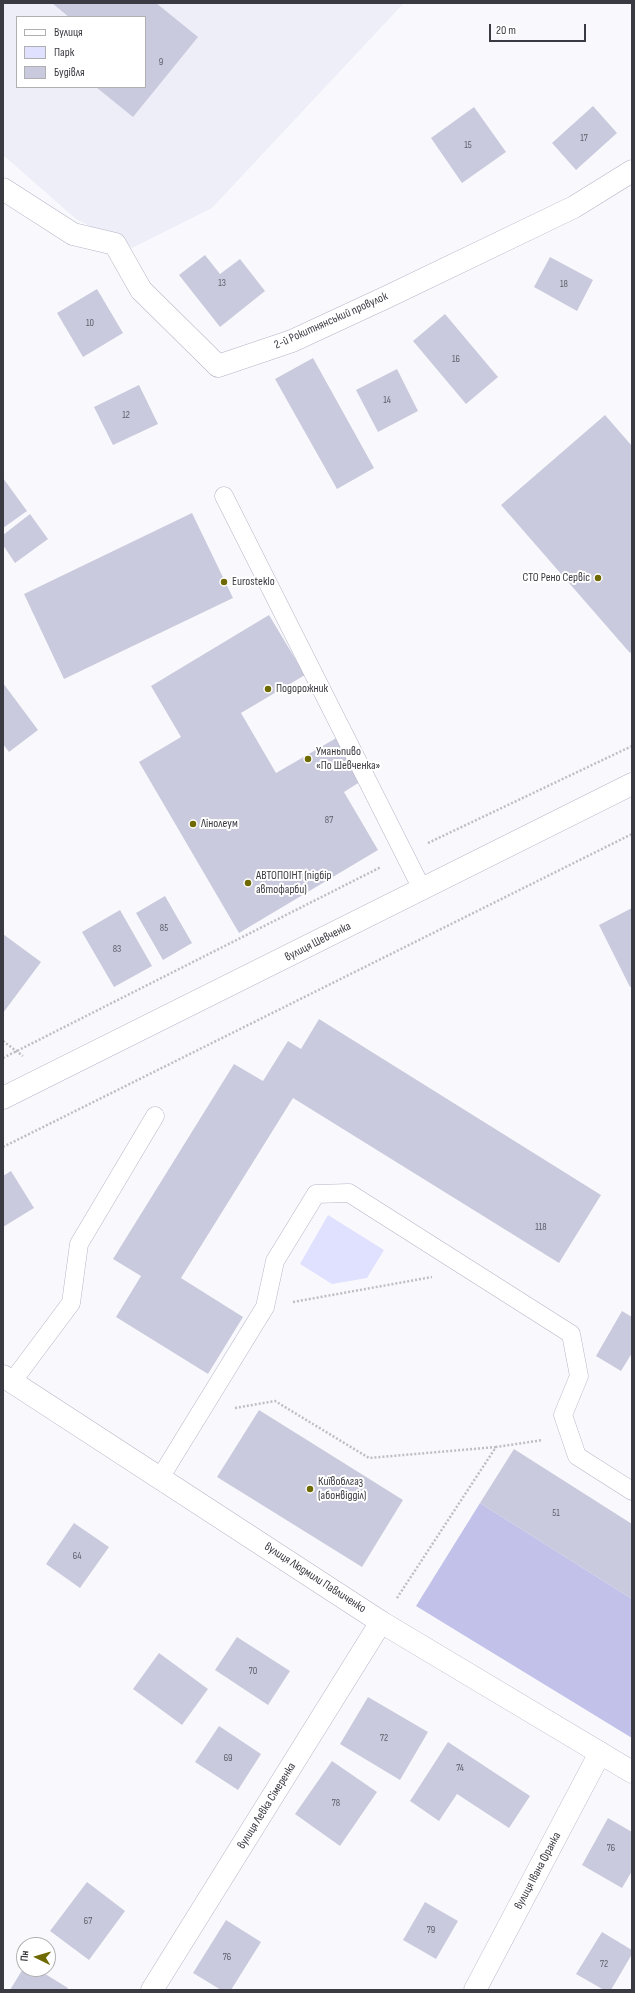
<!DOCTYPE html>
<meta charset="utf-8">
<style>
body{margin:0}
#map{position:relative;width:635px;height:1993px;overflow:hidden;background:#f9f9fd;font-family:"Sofia Sans Condensed",sans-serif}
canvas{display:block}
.frame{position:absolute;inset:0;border:4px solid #3a3a42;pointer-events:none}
.legend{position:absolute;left:16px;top:16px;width:130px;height:72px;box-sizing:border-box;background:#fff;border:1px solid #b0b0b3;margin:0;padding:5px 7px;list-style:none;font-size:12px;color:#3a3a42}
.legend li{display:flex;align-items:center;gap:8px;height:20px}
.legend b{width:20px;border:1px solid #b0b0b3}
.north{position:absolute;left:16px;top:1937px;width:40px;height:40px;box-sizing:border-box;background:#fff;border:1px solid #b0b0b3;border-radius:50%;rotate:275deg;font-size:11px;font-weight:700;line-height:16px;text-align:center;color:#3a3a42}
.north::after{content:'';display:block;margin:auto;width:14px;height:18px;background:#6f6901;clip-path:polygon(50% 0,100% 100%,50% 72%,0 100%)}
.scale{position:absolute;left:489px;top:24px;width:97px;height:18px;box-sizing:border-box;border:2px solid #3a3a42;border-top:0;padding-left:5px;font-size:12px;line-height:14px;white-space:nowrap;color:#3a3a42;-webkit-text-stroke:3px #fff;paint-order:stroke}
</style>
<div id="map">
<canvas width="635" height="1993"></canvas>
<div class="frame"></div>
<ul class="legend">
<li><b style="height:5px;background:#fff"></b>Вулиця</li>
<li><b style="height:11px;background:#e0e0ff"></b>Парк</li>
<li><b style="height:11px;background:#c9cadd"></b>Будівля</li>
</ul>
<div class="north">Пн</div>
<div class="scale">20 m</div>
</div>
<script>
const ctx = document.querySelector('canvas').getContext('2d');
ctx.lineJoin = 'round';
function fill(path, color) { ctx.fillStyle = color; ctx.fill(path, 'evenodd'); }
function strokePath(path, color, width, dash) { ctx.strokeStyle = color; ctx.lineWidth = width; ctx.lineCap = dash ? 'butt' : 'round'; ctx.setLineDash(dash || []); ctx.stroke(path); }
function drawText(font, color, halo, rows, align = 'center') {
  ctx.font = font + ' "Sofia Sans Condensed",sans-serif'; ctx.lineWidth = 4; ctx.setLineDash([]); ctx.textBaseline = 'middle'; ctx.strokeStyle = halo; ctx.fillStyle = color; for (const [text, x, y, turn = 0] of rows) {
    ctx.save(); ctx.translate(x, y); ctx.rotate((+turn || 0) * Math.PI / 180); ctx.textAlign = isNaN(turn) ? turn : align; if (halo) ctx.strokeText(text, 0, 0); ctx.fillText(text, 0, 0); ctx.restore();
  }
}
fill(new Path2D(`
 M3,3H404L212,208L132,248L76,219L3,155ZM17,17H145V87H17Z`), '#eeeef9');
fill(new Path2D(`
 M328,1215L384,1250L367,1278L332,1284L300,1264Z`), '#e0e0ff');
fill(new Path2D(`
 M480,1503L632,1599V1738L416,1606Z`), '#c1c1e9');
fill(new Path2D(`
 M52,3H156L198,37L133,117L96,87H145V17H69Z
 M593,106L617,133L576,170L552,143Z
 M474,107L506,152L462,183L431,138Z
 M205,255L220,274L240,259L265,291L220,327L179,275Z
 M550,257L593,280L577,311L534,287Z
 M97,289L123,333L83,357L57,313Z
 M445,314L498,377L466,404L413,341Z
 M313,358L374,468L337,489L275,379Z
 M397,369L418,411L378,432L356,390Z
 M139,385L158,424L113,445L94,407Z
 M605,415L632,446V651L630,653L501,505Z
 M3,478L27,511L3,528Z
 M192,513L233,598L64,679L24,594Z
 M30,514L48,539L15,563L3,545V535Z
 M269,615L305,675L241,713L276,773L338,737L363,780L344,792L378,850L239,933L139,762L181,737L151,686Z
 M3,683L38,730L9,752L3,744Z
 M165,896L192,943L163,960L136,913Z
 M632,908V986L630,987L599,925Z
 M120,910L152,966L114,987L82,932Z
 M3,934L41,962L3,1013Z
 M319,1019L601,1195L559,1263L293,1098L181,1278L243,1317L208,1374L116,1317L141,1276L113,1259L234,1064L263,1081L288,1041L301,1049Z
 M11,1171L34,1208L3,1227V1176Z
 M622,1311L632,1317V1353L621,1371L596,1356Z
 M259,1410L403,1500L362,1567L217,1477Z
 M514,1449L632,1524V1599L480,1503Z
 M74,1523L109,1547L80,1588L46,1564Z
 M237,1637L290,1671L268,1705L215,1670Z
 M159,1653L208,1689L182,1725L133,1689Z
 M368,1697L428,1732L400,1780L340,1744Z
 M219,1726L261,1754L238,1790L195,1762Z
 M448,1742L530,1796L509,1828L457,1794L439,1821L410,1801Z
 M332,1761L377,1792L340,1846L295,1814Z
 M608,1818L632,1832V1871L622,1888L582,1865Z
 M87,1882L125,1911L89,1960L50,1931Z
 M425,1902L458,1921L436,1959L403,1940Z
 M226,1920L261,1942L231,1990H221L193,1973Z
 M602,1932L632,1950V1954L611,1990H604L576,1974Z
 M24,1967V1969H37L68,1988L67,1990H10Z`), '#c9cadd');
const service = new Path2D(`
 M224,496L422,889
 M12,1382L71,1303L79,1244L155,1116
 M160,1478L265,1307L275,1261L316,1194L349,1193L571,1334L579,1376L563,1415L577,1456L632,1491`);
const minor = new Path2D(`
 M3,189L73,234L115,244L141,290L218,366L292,341L389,296L574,207L632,171
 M152,1990L381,1622
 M475,1990L600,1753`);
const tertiary = new Path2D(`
 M3,1098L632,784`);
const secondary = new Path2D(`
 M3,1376L381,1622L632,1772`);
strokePath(service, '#b5b5c8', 19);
strokePath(minor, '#b5b5c8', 23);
strokePath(tertiary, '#b5b5c8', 23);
strokePath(secondary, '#b5b5c8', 23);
strokePath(new Path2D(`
 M428,843L632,746
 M3,1041L23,1056
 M3,1058L381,867
 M3,1147L632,834
 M293,1302L432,1277
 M235,1408L275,1401L369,1458L496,1447
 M397,1598L496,1447L543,1440`), '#bebec3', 2.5, [2, 2]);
strokePath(service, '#fff', 18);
strokePath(minor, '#fff', 22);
strokePath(tertiary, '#fff', 22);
strokePath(secondary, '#fff', 22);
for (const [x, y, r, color] of [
 [598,578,4,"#6f6901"],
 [224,582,4,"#6f6901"],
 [268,689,4,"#6f6901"],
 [308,759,4,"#6f6901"],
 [193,824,4,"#6f6901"],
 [248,883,4,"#6f6901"],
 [310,1489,4,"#6f6901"]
]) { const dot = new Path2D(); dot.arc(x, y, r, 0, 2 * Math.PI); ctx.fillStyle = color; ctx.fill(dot); strokePath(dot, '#fff', 1.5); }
drawText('10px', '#5e5e69', null, [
 ["9",161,62],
 ["17",584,138],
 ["15",468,145],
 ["13",222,283],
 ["18",564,284],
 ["10",90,323],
 ["16",456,359],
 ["14",387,400],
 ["12",126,415],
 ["87",329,820],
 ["85",164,928],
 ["83",117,949],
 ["118",541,1227],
 ["51",556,1513],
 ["64",77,1556],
 ["70",253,1671],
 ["72",384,1738],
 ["69",228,1758],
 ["74",460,1768],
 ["78",336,1803],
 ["76",611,1848],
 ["67",88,1921],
 ["79",431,1930],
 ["76",227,1957],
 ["72",604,1964]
]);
drawText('12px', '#3a3a42', '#fff', [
 ["2-й Рокитнянський провулок",331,321,-24],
 ["вулиця Шевченка",318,942,-27],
 ["вулиця Людмили Павличенко",315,1578,33],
 ["вулиця Левка Сімеренка",267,1806,-58],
 ["вулиця Івана Франка",538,1871,-62]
]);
drawText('12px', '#3a3a42', '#fff', [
 ["СТО Рено Сервіс",590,578,"right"],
 ["Eurosteklo",232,582],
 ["Подорожник",276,689],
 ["Уманьпиво",316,752],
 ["«По Шевченка»",316,766],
 ["Лінолеум",201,824],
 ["АВТОПОІНТ (підбір",256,876],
 ["автофарби)",256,890],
 ["Київоблгаз",318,1482],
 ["(абонвідділ)",318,1496]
], 'left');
</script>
